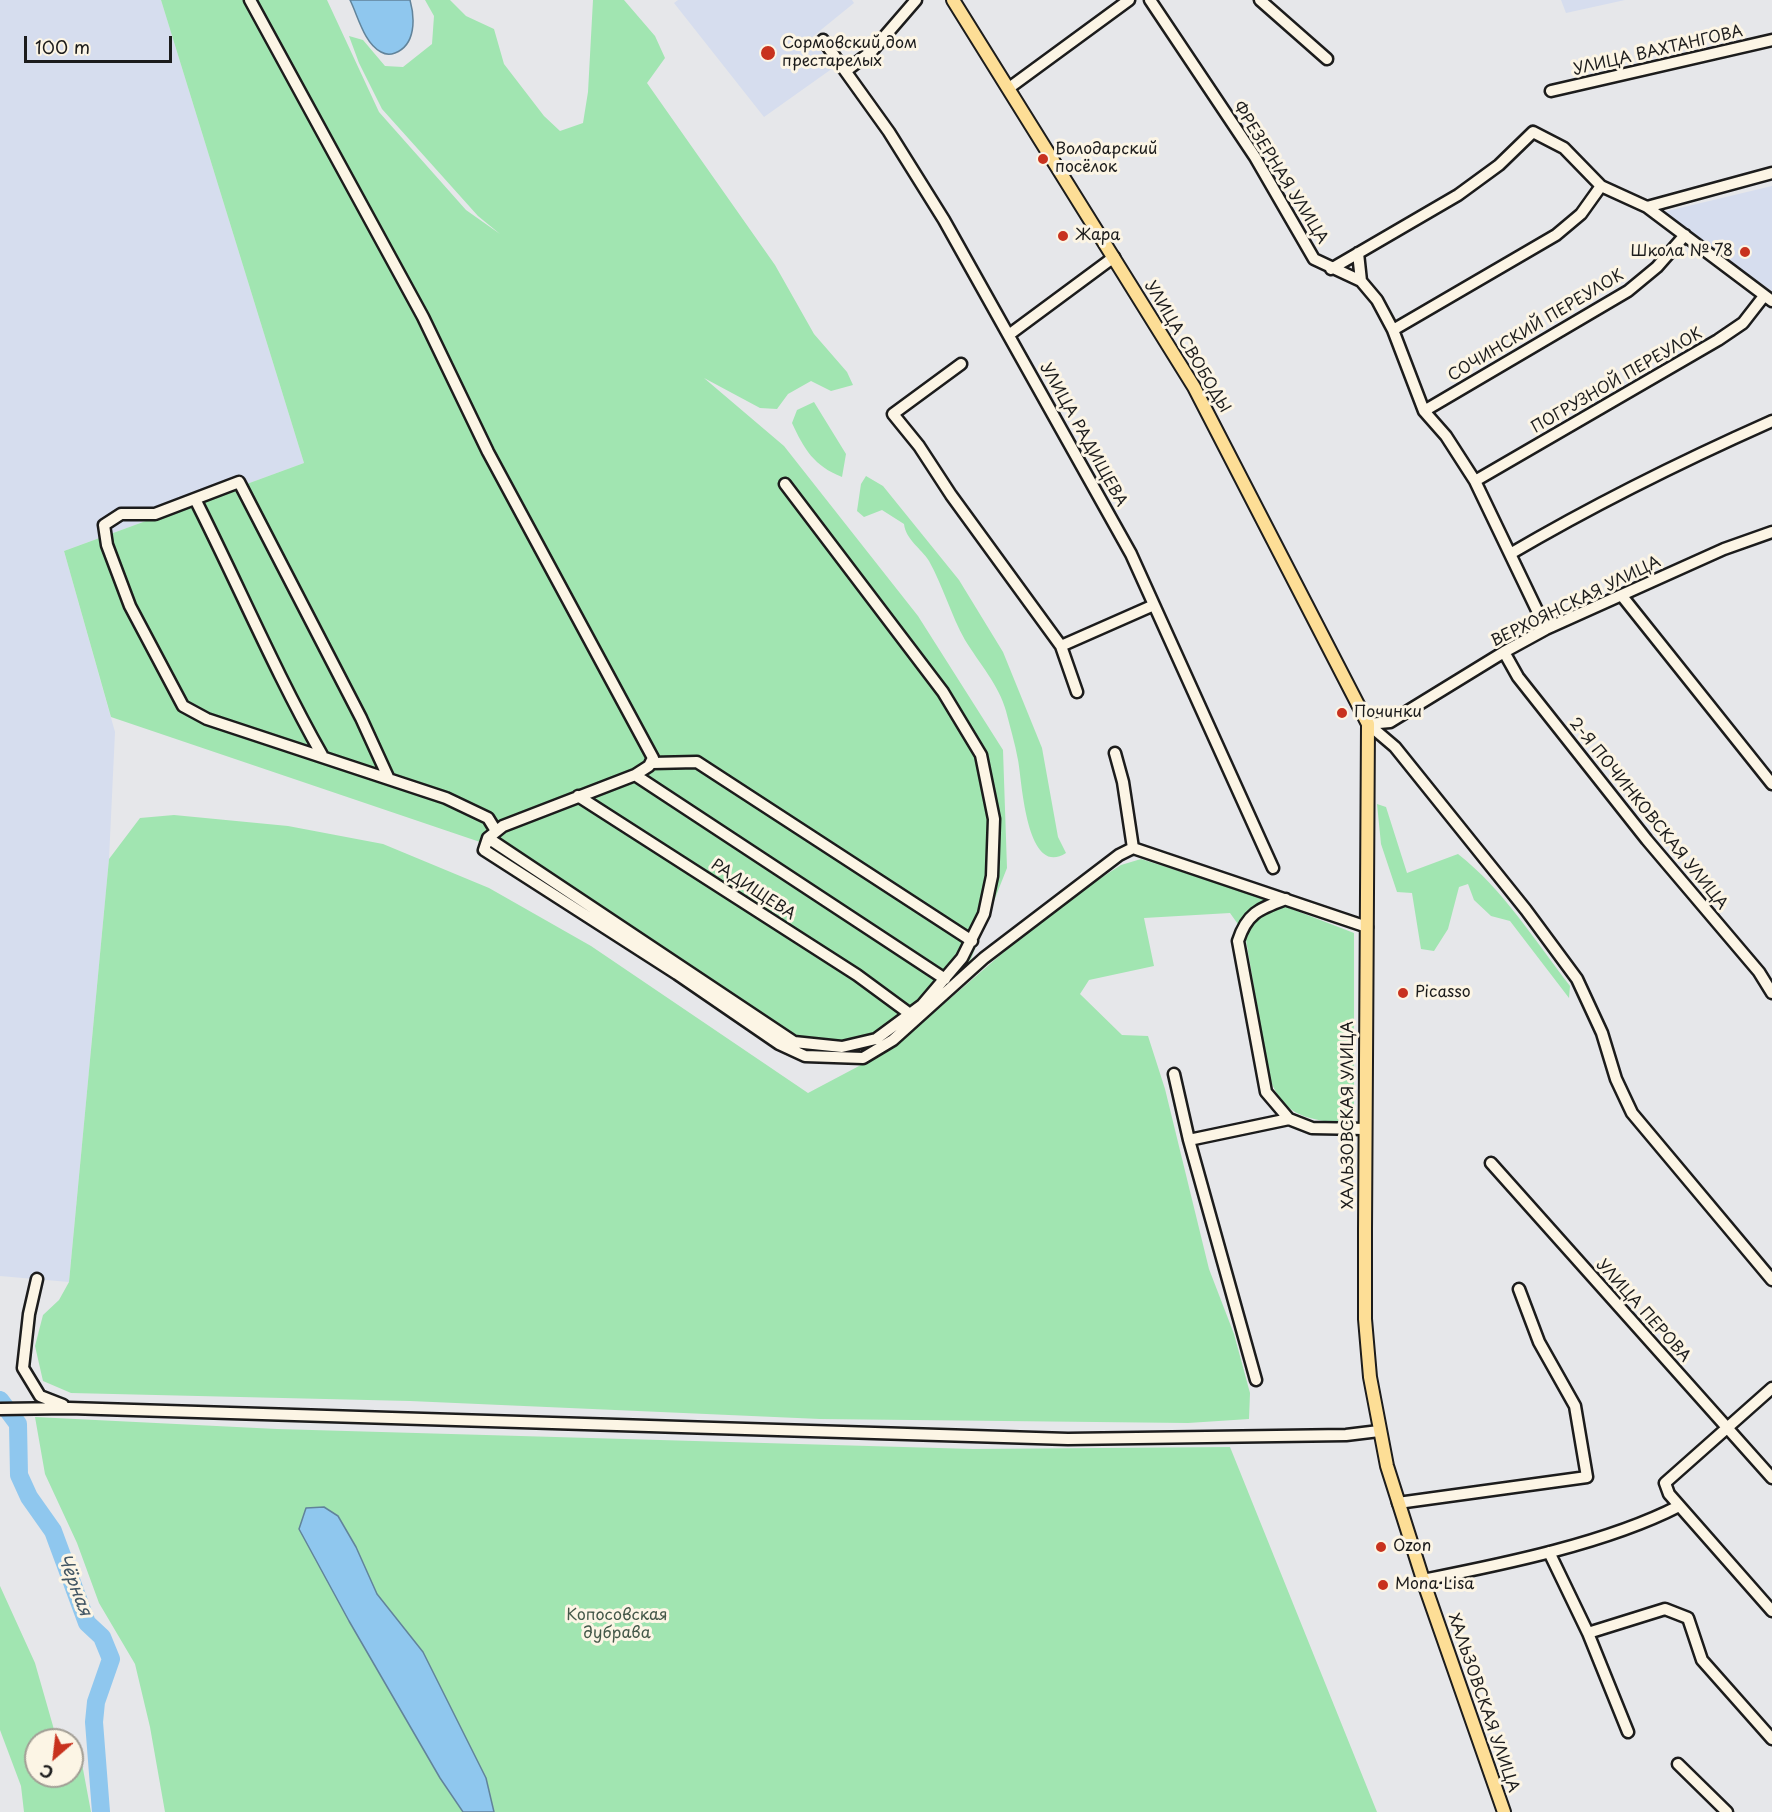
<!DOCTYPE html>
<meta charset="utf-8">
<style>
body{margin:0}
#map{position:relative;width:1772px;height:1812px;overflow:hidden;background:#e6e7ea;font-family:"Playpen Sans",sans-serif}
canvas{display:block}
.north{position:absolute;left:24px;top:1728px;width:60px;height:60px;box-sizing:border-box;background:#fcf5e5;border:2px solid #a29e95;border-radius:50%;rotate:208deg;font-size:16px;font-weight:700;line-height:24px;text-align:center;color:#1c1c1c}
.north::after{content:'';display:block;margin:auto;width:21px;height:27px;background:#c8321e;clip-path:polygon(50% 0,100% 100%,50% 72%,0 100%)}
.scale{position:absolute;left:24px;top:36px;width:148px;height:27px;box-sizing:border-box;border:3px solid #1c1c1c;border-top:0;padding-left:8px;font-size:18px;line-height:21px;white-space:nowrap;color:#1c1c1c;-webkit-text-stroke:4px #fcf5e5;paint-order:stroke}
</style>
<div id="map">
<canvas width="1772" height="1812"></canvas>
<div class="north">С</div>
<div class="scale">100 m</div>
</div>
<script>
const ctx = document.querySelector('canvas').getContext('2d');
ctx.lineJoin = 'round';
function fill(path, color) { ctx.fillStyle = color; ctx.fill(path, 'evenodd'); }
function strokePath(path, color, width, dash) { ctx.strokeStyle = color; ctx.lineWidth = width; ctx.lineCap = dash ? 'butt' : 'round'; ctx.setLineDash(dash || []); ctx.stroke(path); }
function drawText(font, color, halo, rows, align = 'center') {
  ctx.font = font + ' "Playpen Sans",sans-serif'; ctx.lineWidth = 6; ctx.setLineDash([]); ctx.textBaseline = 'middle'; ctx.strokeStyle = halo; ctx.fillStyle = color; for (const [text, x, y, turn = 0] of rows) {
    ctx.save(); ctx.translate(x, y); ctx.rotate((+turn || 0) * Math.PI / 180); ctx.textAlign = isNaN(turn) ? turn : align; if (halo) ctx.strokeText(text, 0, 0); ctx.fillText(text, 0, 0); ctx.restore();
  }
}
fill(new Path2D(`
 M0,0H161L304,463L64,551L115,732L109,859L69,1282L0,1276Z
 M678,0H852L854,3L811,38L833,68L764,117L674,3Z
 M1561,0H1625L1566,13Z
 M1772,186V291L1663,212Z`), '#d6ddee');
fill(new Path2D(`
 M161,0H327L379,112L466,210L500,234L478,216L382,109L359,63L349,36L363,40L385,66L403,67L432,44L434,16L425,0H450L466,16L494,29L504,64L544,116L560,131L583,123L588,92L593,0H624L655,36L665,58L647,83L775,265L814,334L847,372L853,385L831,391L811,381L788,394L777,409L760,408L704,378L784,446L918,616L1003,750L1007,868L971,959L920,1015L885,1039L845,1053L798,1049L480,842L111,717L64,551L304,463Z
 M814,402L846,454L842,477C814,466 804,449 792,423L797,410Z
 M866,476L883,486L959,580L1003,652L1042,748L1058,837L1066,853C1026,879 1022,780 1018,760C1015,743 1010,727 1006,711C999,685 979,663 965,640C951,615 943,586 929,561C921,548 906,540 904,524L882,510L864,517L857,511L861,484Z
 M1377,804L1386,807L1407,873L1458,854C1503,889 1535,941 1570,986L1569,998L1510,921L1491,916L1474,900L1468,884L1459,887L1448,929L1434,951L1421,949L1412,893L1397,892L1381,844Z
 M174,815L288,826L383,844L489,888L591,946L808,1093L893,1048L1005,951L1076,894L1121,865L1141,859L1258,896L1354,933V1111L1340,1123C1303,1119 1283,1114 1269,1077L1245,934L1230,913L1144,918L1154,966L1089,980L1080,994L1122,1035L1148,1036L1165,1089L1209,1269L1234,1334L1250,1393L1249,1419L1188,1423L820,1419L410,1401L71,1393L43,1381L35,1346L43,1315L59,1300L69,1282L109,859L140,818Z
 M35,1417L277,1429L973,1449L1230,1447L1377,1812H494L486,1778L423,1652L377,1594L356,1547L338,1516L326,1575L349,1621L440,1778L463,1812H165L150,1727L135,1664L99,1603L77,1543L45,1474Z
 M0,1586L35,1663L57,1740H36V1776H72V1749L80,1753L91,1812H24L21,1786L0,1730Z`), '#a1e5b1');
const water = new Path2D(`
 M350,0H410C415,18 416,45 395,53C390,55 386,55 381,52C364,43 358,16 350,0Z
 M324,1507L338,1516L356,1547L377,1594L423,1652L486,1778L494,1812H463L440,1778L349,1621L299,1529L306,1508Z`);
fill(water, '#8fc7ee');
strokePath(water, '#61839a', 1.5);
strokePath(new Path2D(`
 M0,1400L18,1424L19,1475L29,1497L53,1531L87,1623L102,1637L111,1659L96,1702L94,1722L101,1812`), '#8fc7ee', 18);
const minor = new Path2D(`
 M250,0L423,317L488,452L653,758L649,766L635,775L503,826L488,838L484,850L677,974L779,1044L805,1056L863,1058L893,1040L984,958L1119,855L1133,848L1367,927
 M1150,0L1255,157L1314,259L1361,281L1377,300L1393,330L1424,411L1446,436L1475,481L1546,629
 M1260,0L1327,59
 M823,40L889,132L944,220L1131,554L1273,868
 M847,70L872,51L916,0
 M1009,88L1129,0
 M1551,91L1772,40
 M1647,207L1772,173
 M1358,253L1361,281
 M1331,269L1458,195L1499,165L1533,132L1564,148L1601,186L1647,207L1772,301
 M1393,330L1556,235L1581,214L1601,186
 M1010,334L1114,257
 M961,364L893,414L919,446L951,495L1061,646L1077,692
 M1424,411L1628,291L1657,267L1685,235
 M1475,481L1718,340L1743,323L1764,296
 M195,499C238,584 275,672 322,755
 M1510,554C1595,504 1682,461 1772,421
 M1622,596L1772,784
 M1061,646L1154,605
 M1504,652L1518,677L1647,840L1759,972L1772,993
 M1368,724L1395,747L1526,910L1577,979L1602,1033L1616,1079L1632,1113L1772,1280
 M1368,724L1390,722L1504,652L1546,629L1724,549L1772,532
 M1115,753L1123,782L1133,848
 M652,763L697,762L972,941
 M635,775L945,979
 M388,777L361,718L239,482L155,514H121L104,525L107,545L130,606L183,706L207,719L446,798L488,818L496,831
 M578,796L857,975L910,1014
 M488,838L794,1042L842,1047L876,1039L922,1005L962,958L984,914L992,876L994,819L981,755L943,692L785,484
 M1286,899C1259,909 1247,913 1238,941L1266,1092L1289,1119
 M1174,1074L1189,1140L1256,1380
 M1189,1140L1289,1119L1312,1128L1365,1129
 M1491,1163L1772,1478
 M37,1279L29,1314L23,1368L40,1396L63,1405
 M1772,1388L1665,1483L1669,1494L1772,1611
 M0,1409L69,1408L1068,1439L1346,1435L1379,1431
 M1398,1503L1587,1477L1575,1406L1539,1342L1519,1289
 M1549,1552L1588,1633L1628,1732
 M1423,1580C1504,1564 1607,1543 1679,1506
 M1588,1633L1665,1609L1688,1618L1702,1660L1772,1739
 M1678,1764L1727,1812`);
const major = new Path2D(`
 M953,0L1194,387L1368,724L1365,1229V1319L1370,1377L1387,1466L1426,1589L1504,1812`);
strokePath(minor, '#1c1c1c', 15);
strokePath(major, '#1c1c1c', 16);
strokePath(minor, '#fcf5e5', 10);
strokePath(major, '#fdde96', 12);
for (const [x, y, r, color] of [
 [768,53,8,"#c8321e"],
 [1043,159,6,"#c8321e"],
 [1063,236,6,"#c8321e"],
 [1745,252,6,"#c8321e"],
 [1342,713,6,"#c8321e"],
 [1403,993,6,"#c8321e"],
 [1381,1547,6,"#c8321e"],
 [1383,1585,6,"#c8321e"]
]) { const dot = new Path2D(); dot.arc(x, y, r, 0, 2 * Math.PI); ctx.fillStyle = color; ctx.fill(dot); strokePath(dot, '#fcf5e5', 2); }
drawText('16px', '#1c1c1c', '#fcf5e5', [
 ["Сормовский дом",782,44],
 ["престарелых",782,62],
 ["Володарский",1055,150],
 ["посёлок",1055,168],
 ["Жара",1075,236],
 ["Школа № 78",1733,252,"right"],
 ["Починки",1354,713],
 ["Picasso",1415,993],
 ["Ozon",1393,1547],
 ["Mona Lisa",1395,1585]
], 'left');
drawText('16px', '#1c1c1c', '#fcf5e5', [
 ["УЛИЦА ВАХТАНГОВА",1658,51,-13],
 ["ФРЕЗЕРНАЯ УЛИЦА",1280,173,58],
 ["СОЧИНСКИЙ ПЕРЕУЛОК",1536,326,-31],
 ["УЛИЦА СВОБОДЫ",1187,347,59],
 ["ПОГРУЗНОЙ ПЕРЕУЛОК",1617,381,-30],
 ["УЛИЦА РАДИЩЕВА",1083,435,61],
 ["ВЕРХОЯНСКАЯ УЛИЦА",1576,602,-26],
 ["2-Я ПОЧИНКОВСКАЯ УЛИЦА",1648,814,51],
 ["РАДИЩЕВА",753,890,33],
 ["ХАЛЬЗОВСКАЯ УЛИЦА",1349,1115,-90],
 ["УЛИЦА ПЕРОВА",1643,1311,48],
 ["ХАЛЬЗОВСКАЯ УЛИЦА",1483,1703,71]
]);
drawText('16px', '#445849', '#fcf5e5', [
 ["Копосовская",617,1616],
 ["дубрава",617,1634]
]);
drawText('italic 18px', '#445866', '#fcf5e5', [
 ["Чёрная",74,1585,69]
]);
</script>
